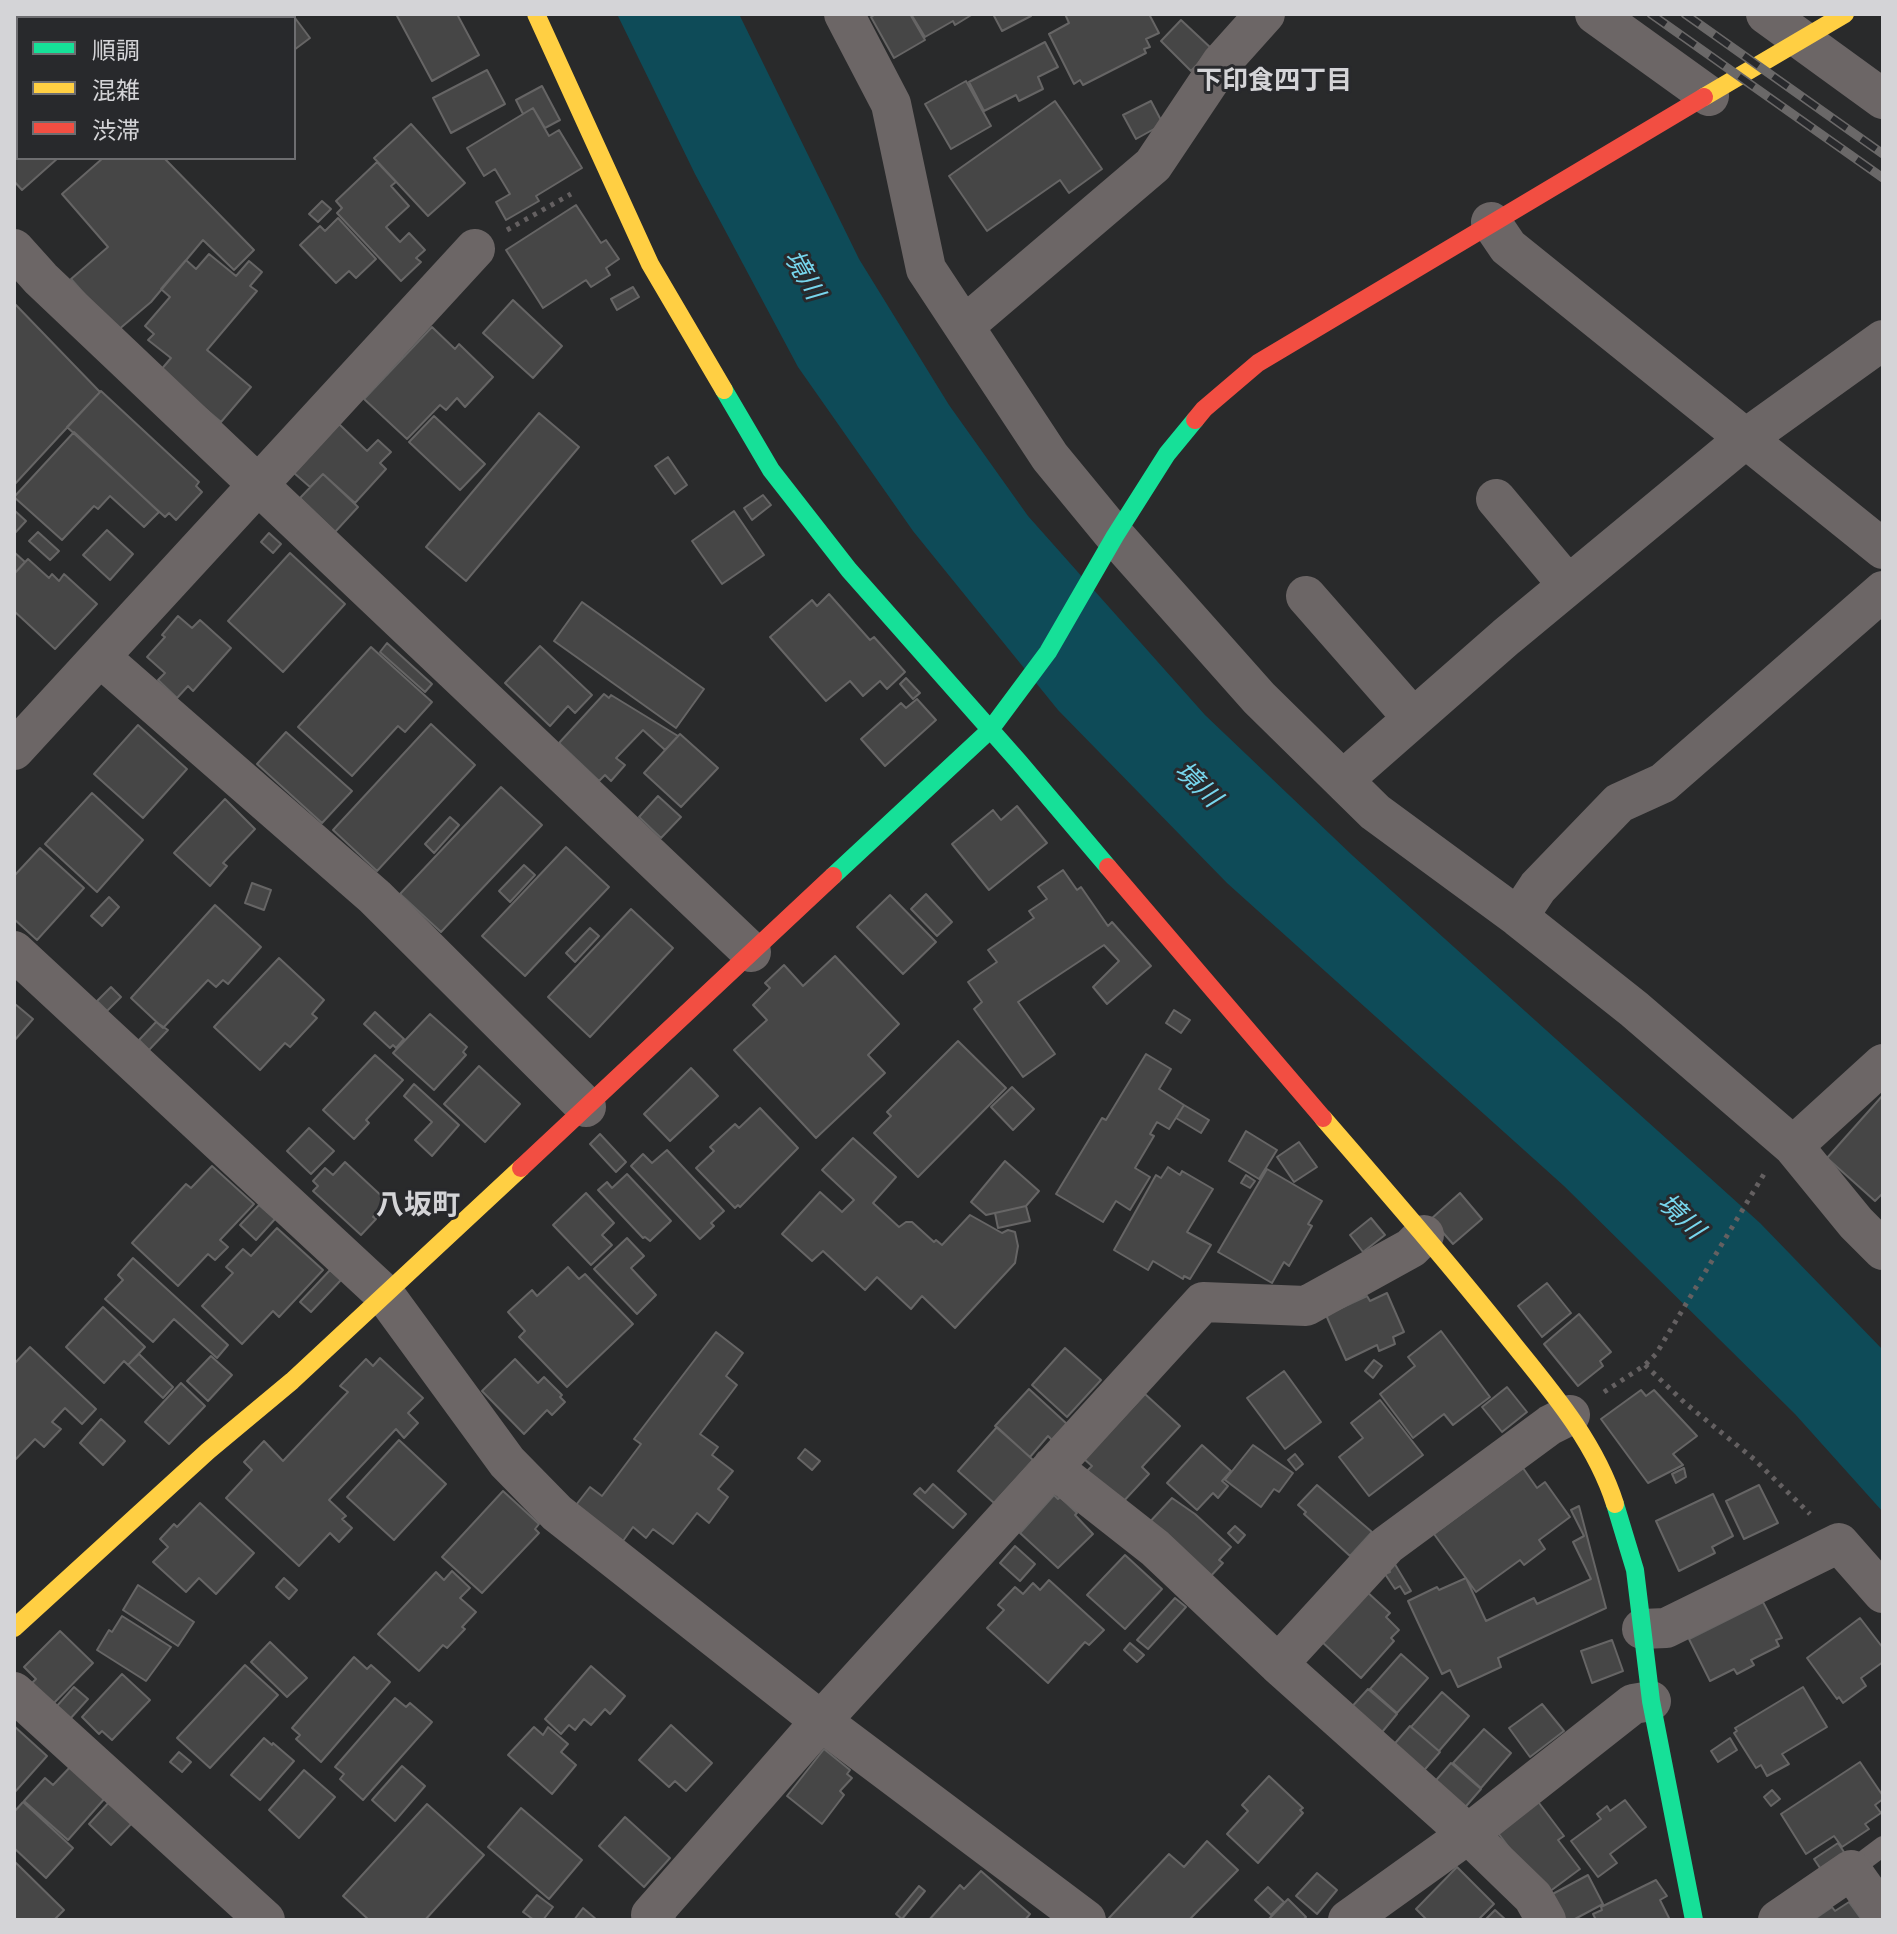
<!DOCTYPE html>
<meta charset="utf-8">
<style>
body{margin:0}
#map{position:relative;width:1897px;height:1934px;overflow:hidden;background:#292a2b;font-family:Merriweather,"Noto Sans JP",serif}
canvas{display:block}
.frame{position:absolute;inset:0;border:16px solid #d4d4d7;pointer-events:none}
.legend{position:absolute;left:16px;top:16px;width:280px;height:144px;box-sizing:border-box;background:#28292c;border:2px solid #6d6d70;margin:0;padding:10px 14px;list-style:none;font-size:24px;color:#d4d4d7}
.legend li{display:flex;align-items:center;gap:16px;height:40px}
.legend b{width:40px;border:2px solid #6d6d70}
</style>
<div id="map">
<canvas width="1897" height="1934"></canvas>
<div class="frame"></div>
<ul class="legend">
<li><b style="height:10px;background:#16e098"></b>順調</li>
<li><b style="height:10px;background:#ffcf43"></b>混雑</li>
<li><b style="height:10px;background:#f24e42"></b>渋滞</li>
</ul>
</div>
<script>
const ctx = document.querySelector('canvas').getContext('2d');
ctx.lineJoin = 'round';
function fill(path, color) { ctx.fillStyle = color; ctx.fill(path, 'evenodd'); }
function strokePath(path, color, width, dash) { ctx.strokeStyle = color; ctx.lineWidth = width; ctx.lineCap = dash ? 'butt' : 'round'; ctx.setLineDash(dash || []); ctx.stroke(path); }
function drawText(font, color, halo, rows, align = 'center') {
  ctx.font = font + ' Merriweather,"Noto Sans JP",serif'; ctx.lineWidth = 6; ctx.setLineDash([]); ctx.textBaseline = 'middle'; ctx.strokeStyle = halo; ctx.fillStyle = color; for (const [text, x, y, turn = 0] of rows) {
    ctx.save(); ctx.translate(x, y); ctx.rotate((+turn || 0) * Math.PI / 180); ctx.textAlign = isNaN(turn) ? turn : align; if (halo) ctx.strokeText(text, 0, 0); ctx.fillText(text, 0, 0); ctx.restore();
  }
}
fill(new Path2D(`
 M617,14H739L859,259L949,405L1028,516L1205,715L1353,856L1760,1223L1883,1350V1512L1795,1414L1564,1186L1227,883L1058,710L913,531L798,367L695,174Z`), '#0e4b58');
const building = new Path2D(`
 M151,14H247L250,18H146Z
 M292,14L310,38L294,50V18H287Z
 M396,14H457L479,55L432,81Z
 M876,14H910L925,40L894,58L871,17Z
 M911,14H973L955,25L953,21L925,37Z
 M993,14H1030L1031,16L1002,31Z
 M1065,14H1149L1159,33L1146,39L1150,47L1144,49L1146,53L1083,85L1080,80L1074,84L1049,34L1069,23Z
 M1181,20L1212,49L1191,71L1161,41Z
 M1045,42L1058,67L1038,77L1043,89L1019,101L1016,95L984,111L969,82Z
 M487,70L505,104L451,133L433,98Z
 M966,81L991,126L951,149L925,104Z
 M542,86L560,120L545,128L533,108L523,114L516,100Z
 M18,95V158H58L22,190L14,181V99Z
 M1055,101L1102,169L1069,193L1060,180L987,231L949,176Z
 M1151,101L1163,124L1136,139L1123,115Z
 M533,108L549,136L559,130L582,168L536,196L539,201L506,220L496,202L510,194L495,169L484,176L467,148Z
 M411,124L465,183L428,216L374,158Z
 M103,158H164L254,250L234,270L203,240L151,302L117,331L71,279L108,247L62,194Z
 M377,162L396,182L391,186L409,206L386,227L400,242L409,233L425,250L416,258L421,262L401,281L337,213L342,208L336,201Z
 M322,201L331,209L318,222L309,214Z
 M576,205L601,243L606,240L619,259L606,268L610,275L591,287L586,280L543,308L506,250Z
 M338,218L376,259L356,278L349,271L336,283L300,245L320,226L325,231Z
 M209,254L236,276L249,261L262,272L250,286L257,291L207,350L251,387L221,422L160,371L171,358L148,340L154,334L145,326L170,297L161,289L186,260L196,269Z
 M633,287L639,297L617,310L611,299Z
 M513,300L562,346L533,378L483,333Z
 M14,303L100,392L14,485Z
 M432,327L455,349L459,344L493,377L465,407L457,398L446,410L440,405L407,439L364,399Z
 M101,391L199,482L196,486L202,492L176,520L169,513L165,517L67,427Z
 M539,413L579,447L466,581L426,547Z
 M434,416L485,464L460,490L409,442Z
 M339,424L367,451L378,440L391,452L380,463L386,469L355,503L323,474L310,487L294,473Z
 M74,432L159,512L144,527L110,496L98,509L94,506L62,540L14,497Z
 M668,457L687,485L675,494L655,466Z
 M323,474L358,507L335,532L300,498Z
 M763,495L771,505L752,520L744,508Z
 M14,510L26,521L14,534Z
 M734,511L764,555L722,584L692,541Z
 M107,530L133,554L110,580L83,555Z
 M38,532L59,551L50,560L29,541Z
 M269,533L281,544L273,553L261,542Z
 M14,552L25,562L14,574Z
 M290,553L345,604L283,672L228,621Z
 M28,559L49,578L52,574L59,581L64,574L97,604L55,649L14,611V574Z
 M829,594L870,640L874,637L905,672L887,689L880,681L863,696L850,681L826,701L770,637L812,600L817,606Z
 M582,602L704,689L676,728L554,641Z
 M178,616L192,628L200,620L231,648L193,691L188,686L177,698L158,680L165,673L147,657L165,637L162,635Z
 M387,643L432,684L425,692L380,652Z
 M540,646L592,695L575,713L568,706L550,726L505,683Z
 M371,647L432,702L405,732L398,726L352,776L298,727Z
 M906,678L920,693L913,699L900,684Z
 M604,694L609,698L611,695L678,736L665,750L643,730L616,758L625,765L611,781L605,775L599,781L559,743Z
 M917,699L936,720L885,766L861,739L901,703L906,708Z
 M431,724L475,765L377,871L333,830Z
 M138,725L187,769L143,818L94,774Z
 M286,732L352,791L322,823L257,764Z
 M680,734L718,768L681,807L644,773Z
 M501,787L542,825L441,932L400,894Z
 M92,793L143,840L97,892L45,844Z
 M658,796L681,817L661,838L639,817Z
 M225,799L255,829L223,863L227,866L210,886L174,853Z
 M1017,806L1047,843L989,890L952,844L993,810L1001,820Z
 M450,817L459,825L434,853L425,844Z
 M566,847L609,887L525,976L482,936Z
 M40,848L84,888L37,940L14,919V876Z
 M524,865L535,875L510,902L499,891Z
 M1063,870L1077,890L1081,887L1108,926L1112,922L1151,966L1107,1004L1093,987L1119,961L1104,945L1018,1002L1055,1054L1023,1077L974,1009L982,1002L968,982L997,962L988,950L1034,918L1029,911L1047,899L1038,887Z
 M252,883L271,890L264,910L245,903Z
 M926,894L952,922L937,936L911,909Z
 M890,895L936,942L903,974L857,927Z
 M109,897L119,907L102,926L91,916Z
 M215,905L261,947L228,984L223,980L216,987L208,980L163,1028L131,998Z
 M631,909L673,948L590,1037L548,997Z
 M590,928L599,936L575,962L566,953Z
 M835,956L899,1024L868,1055L885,1073L816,1138L734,1050L767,1020L753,1005L770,988L765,983L784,965L803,986Z
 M279,958L324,1000L312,1014L317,1018L290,1047L285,1043L260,1070L214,1027Z
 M111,987L121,997L107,1011L97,1001Z
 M15,1004L33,1019L14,1041V1005Z
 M1174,1010L1190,1020L1181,1033L1166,1023Z
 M375,1012L404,1039L396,1048L393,1045L390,1048L364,1024Z
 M430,1014L467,1047L463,1052L466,1055L434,1090L393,1053Z
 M156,1022L168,1030L149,1050L139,1040Z
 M958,1041L1006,1088L918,1177L874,1133L891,1116L887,1112Z
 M1146,1054L1171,1069L1159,1089L1184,1105L1169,1129L1157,1122L1150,1134L1154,1136L1135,1168L1150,1177L1130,1210L1116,1201L1103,1222L1056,1194L1102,1118L1106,1120Z
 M375,1055L403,1080L366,1120L369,1123L354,1139L323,1110Z
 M479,1066L520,1104L485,1142L444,1104Z
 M691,1068L718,1096L670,1141L644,1114Z
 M414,1084L459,1125L432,1156L415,1140L432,1122L404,1096Z
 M1012,1087L1034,1109L1013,1130L991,1107Z
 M1883,1095V1193L1875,1201L1827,1158Z
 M1184,1105L1209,1120L1201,1133L1176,1118Z
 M760,1108L798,1148L740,1207L738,1205L735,1208L696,1168L714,1151L710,1147L735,1124L739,1128Z
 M309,1128L334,1151L311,1174L287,1151Z
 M1246,1131L1277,1150L1259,1179L1229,1161Z
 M600,1134L626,1162L616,1172L590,1144Z
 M853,1138L896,1177L873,1203L899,1227L906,1222H912L934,1242L936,1240L942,1245L970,1215L1002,1233L1008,1230L1015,1232L1018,1246L1015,1263L955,1328L922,1296L911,1309L877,1277L865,1290L823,1251L812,1261L782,1234L820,1192L842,1212L854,1200L822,1170Z
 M1299,1142L1317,1167L1294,1182L1277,1157Z
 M667,1150L724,1211L711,1223L714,1226L700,1239L631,1166L643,1154L652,1163Z
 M1005,1161L1039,1191L1026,1206L986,1215L971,1202Z
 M345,1162L387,1201L373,1217L376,1219L361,1235L313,1191L318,1186L313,1181L325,1168L333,1175Z
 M212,1166L254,1204L220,1240L228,1247L215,1260L208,1254L178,1286L132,1243L186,1184L191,1188Z
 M1168,1167L1180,1175L1182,1171L1213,1189L1187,1232L1211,1245L1190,1279L1184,1276L1183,1279L1153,1261L1148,1270L1114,1250L1156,1175L1161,1178Z
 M1267,1169L1322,1201L1308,1224L1312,1226L1289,1266L1284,1262L1272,1283L1218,1252Z
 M627,1174L671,1221L650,1241L645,1237L643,1238L598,1190L607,1182L612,1188Z
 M1246,1175L1255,1181L1250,1188L1241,1183Z
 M586,1193L614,1223L602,1235L612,1245L591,1265L553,1225Z
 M1460,1193L1482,1219L1453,1244L1431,1219Z
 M259,1205L275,1219L256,1240L240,1225Z
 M1026,1206L1030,1221L998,1228L995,1213Z
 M1371,1218L1385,1235L1363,1252L1350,1235Z
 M277,1228L323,1270L279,1317L273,1311L242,1344L202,1306L233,1273L226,1267L243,1249L251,1256Z
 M627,1238L644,1256L631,1268L656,1295L637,1314L594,1269Z
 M133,1258L228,1345L217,1358L174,1319L153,1342L105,1299L123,1280L118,1275Z
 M568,1267L579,1279L585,1274L633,1324L567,1387L519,1337L525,1331L508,1312L532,1290L537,1296Z
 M330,1270L341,1280L311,1312L300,1302Z
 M1547,1283L1571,1313L1542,1337L1518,1306Z
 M1387,1293L1404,1332L1393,1337L1395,1344L1379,1351L1377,1345L1346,1360L1326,1315L1367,1296L1370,1301Z
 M103,1307L145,1347L128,1365L124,1361L104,1383L66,1347Z
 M1579,1314L1611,1352L1600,1361L1603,1366L1578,1386L1544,1344Z
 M1441,1331L1490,1397L1453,1425L1444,1414L1413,1438L1380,1394L1415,1366L1408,1357Z
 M716,1332L743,1353L726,1376L737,1385L700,1434L718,1447L712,1455L733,1471L718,1489L728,1497L709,1523L697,1513L673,1544L653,1529L646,1538L633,1527L623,1541L576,1505L590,1487L602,1496L641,1444L634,1439Z
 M30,1347L96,1409L82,1424L65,1408L52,1422L61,1429L44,1447L35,1439L14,1461V1364Z
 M1065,1348L1101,1380L1067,1417L1032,1385Z
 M139,1354L173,1387L163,1398L128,1365Z
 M211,1356L232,1375L208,1401L187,1381Z
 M380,1358L423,1398L408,1413L418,1423L404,1438L396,1429L329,1500L346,1516L342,1519L352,1528L339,1542L330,1533L299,1566L226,1498L252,1470L244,1462L264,1441L283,1461L348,1392L340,1386L366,1359L373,1366Z
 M515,1359L538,1383L544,1377L562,1395L560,1397L565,1402L552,1415L547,1410L524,1434L482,1391Z
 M1374,1360L1382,1366L1373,1378L1365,1371Z
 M1284,1371L1321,1422L1285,1449L1247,1398Z
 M181,1383L205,1406L169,1444L145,1422Z
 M1507,1387L1527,1412L1502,1432L1482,1407Z
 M1029,1389L1067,1424L1052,1440L1048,1436L1030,1457L995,1426Z
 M1641,1390L1646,1396L1654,1390L1697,1436L1673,1454L1683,1465L1648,1483L1601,1419Z
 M1145,1394L1180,1426L1142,1467L1149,1474L1121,1504L1086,1472L1092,1466L1084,1459Z
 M1380,1400L1423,1455L1369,1496L1339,1457L1363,1438L1351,1423Z
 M101,1419L125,1441L103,1465L80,1443Z
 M997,1427L1033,1460L994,1503L958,1471Z
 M399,1440L446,1484L394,1540L347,1497Z
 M1202,1445L1231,1471L1222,1481L1228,1486L1218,1498L1213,1493L1197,1510L1167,1483Z
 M1253,1445L1293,1473L1279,1492L1274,1489L1261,1507L1225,1480Z
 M805,1449L820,1461L812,1470L798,1458Z
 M1295,1454L1303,1464L1296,1470L1288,1460Z
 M1523,1468L1537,1488L1545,1482L1570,1517L1539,1540L1545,1549L1524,1565L1520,1560L1476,1592L1434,1534Z
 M1684,1468L1686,1477L1676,1483L1672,1474Z
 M933,1484L966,1514L953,1528L914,1494L920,1488L925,1493Z
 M1317,1485L1372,1532L1350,1556L1304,1514L1306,1512L1298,1505Z
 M1759,1485L1778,1523L1744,1539L1726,1501Z
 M503,1491L539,1524L535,1529L539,1533L482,1593L442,1557Z
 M1713,1494L1733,1536L1712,1547L1715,1553L1679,1571L1656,1521Z
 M1054,1495L1058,1499L1060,1497L1077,1513L1075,1515L1093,1534L1058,1568L1020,1533Z
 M1172,1498L1195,1514L1231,1547L1219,1560L1223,1563L1208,1579L1147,1525Z
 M200,1503L254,1553L216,1594L199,1578L186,1592L153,1562L168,1547L160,1539L174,1524L177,1527Z
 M1579,1506L1606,1608L1498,1658L1501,1667L1458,1687L1450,1670L1442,1674L1408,1601L1437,1587L1439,1590L1466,1578L1486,1621L1534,1598L1537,1604L1591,1579L1573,1542L1584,1536L1571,1510Z
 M1235,1526L1245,1535L1238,1543L1228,1533Z
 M1015,1546L1035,1564L1020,1581L1000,1563Z
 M1125,1555L1162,1589L1125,1629L1087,1595Z
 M1393,1561L1411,1591L1405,1594L1400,1586L1395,1589L1385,1574L1390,1572L1386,1565Z
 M452,1571L470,1588L460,1598L476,1612L462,1627L465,1629L447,1648L443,1645L419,1671L378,1634L436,1572L444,1580Z
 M284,1578L297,1590L289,1599L276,1587Z
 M1049,1580L1104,1630L1089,1645L1085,1642L1048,1683L987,1628L1004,1610L998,1605L1015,1587L1023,1594L1033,1583L1040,1590Z
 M138,1585L194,1622L178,1646L123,1610Z
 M1366,1591L1390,1613L1386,1617L1399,1630L1391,1638L1394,1641L1361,1678L1321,1641Z
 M1175,1598L1186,1607L1148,1649L1137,1640Z
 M1763,1602L1782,1638L1776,1640L1779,1646L1751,1660L1754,1665L1737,1674L1734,1669L1710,1681L1689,1639Z
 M122,1616L171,1647L146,1681L97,1650L109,1630L112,1632Z
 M1860,1618L1883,1648V1662L1861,1678L1866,1686L1843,1703L1839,1697L1837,1699L1807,1658Z
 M60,1631L93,1663L53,1704L32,1683L36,1679L24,1667Z
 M1612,1640L1623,1671L1592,1683L1581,1651Z
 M270,1642L307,1678L287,1697L251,1662Z
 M1130,1643L1144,1655L1137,1662L1124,1650Z
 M1401,1654L1428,1678L1397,1713L1370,1689Z
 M354,1657L367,1669L371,1665L390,1682L321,1762L296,1739L300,1735L292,1728Z
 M245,1665L278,1695L210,1768L177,1738Z
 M591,1666L625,1696L610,1714L605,1709L591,1725L584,1719L575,1730L569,1725L561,1734L545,1719Z
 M122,1674L150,1700L112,1740L102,1731L99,1734L82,1717Z
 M74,1687L88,1699L70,1719L56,1707Z
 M1803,1687L1827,1727L1782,1754L1789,1764L1767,1776L1761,1765L1756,1768L1734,1733L1737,1731L1735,1728Z
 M1368,1689L1397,1714L1378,1737L1348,1711Z
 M1442,1692L1469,1716L1439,1751L1411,1727Z
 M395,1698L406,1707L410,1703L432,1722L363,1800L340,1779L344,1774L335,1767Z
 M1542,1704L1564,1731L1530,1757L1509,1728Z
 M671,1725L712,1763L686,1791L675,1781L669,1787L639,1760Z
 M14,1726L47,1756L14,1793Z
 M1410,1726L1440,1752L1420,1775L1390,1749Z
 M534,1727L543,1735L548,1727L568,1744L561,1752L576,1765L552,1794L508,1755Z
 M1484,1729L1511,1753L1481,1788L1453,1763Z
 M264,1738L272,1745L273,1743L294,1761L260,1800L231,1775Z
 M1730,1738L1737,1750L1718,1762L1711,1751Z
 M824,1749L850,1770L847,1774L852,1778L840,1791L844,1795L822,1824L787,1796Z
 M179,1752L191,1762L182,1772L170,1762Z
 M1860,1762L1883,1796V1799L1875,1805L1881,1813L1865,1824L1869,1829L1842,1847L1834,1836L1806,1854L1781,1814Z
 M1451,1763L1481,1789L1461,1812L1431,1786Z
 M72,1765L106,1797L68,1840L24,1801L45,1778L53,1785Z
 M402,1766L425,1786L395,1821L372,1800Z
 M304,1770L335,1797L299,1838L269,1810Z
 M1269,1776L1303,1808L1300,1810L1303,1813L1258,1863L1227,1834L1248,1811L1242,1805Z
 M1772,1790L1780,1799L1771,1806L1764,1797Z
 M1536,1799L1564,1836L1558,1840L1580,1869L1545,1895L1495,1829Z
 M111,1800L134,1821L111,1845L89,1824Z
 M1625,1800L1646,1827L1610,1854L1617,1863L1598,1877L1571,1841L1601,1819L1597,1814L1607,1806L1610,1811Z
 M23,1802L73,1848L46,1878L14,1848V1812Z
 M427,1804L484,1855L425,1920H369L343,1896Z
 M521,1808L582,1860L549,1899L488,1847Z
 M625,1817L670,1858L644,1887L599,1846Z
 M1207,1841L1238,1870L1189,1920H1112L1109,1918L1169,1854L1184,1867Z
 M1838,1843L1848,1858L1824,1874L1814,1859Z
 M14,1861L64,1910L54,1920H14Z
 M1457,1867L1494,1904L1480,1918L1483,1920H1427L1416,1909Z
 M981,1871L1030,1914L1025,1920H929L960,1885L964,1889Z
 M1317,1873L1337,1890L1317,1914L1296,1896Z
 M1588,1875L1603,1904L1573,1920H1559L1547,1897Z
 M1656,1880L1667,1896L1660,1900L1670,1920H1596L1593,1914L1602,1910L1601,1907Z
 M919,1886L925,1891L902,1919L896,1914Z
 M1268,1887L1284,1902L1271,1915L1255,1900Z
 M537,1895L553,1907L543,1920H534L523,1912Z
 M1288,1899L1306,1917L1303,1920H1268Z
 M1849,1902L1862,1920H1813L1832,1907L1835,1911Z
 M583,1908L597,1920H574Z
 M1495,1910L1506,1920H1485Z`);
fill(building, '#464646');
strokePath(building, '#666565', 2);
strokePath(new Path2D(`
 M507,230L571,194
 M1645,1365L1685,1403L1754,1459L1810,1514
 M1604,1392L1645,1365L1656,1354L1764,1174`), '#646061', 5, [4, 6]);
strokePath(new Path2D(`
 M1851,1870L1883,1846`), '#6c6666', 20);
strokePath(new Path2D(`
 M844,14L891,104L926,269L1050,457L1115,536L1259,698L1375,812L1518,917L1634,1009L1793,1146L1856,1223L1883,1250
 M1595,14L1709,96
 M1766,14L1883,99
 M1491,222L1508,247L1883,549
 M14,249L41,279L751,952
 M964,326L1153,165L1222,62L1265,14
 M1496,499L1568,585
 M1306,596L1413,718
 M100,657L375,897L586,1107
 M14,750L475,249
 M1343,780L1506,637L1745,439L1883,340
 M1518,917L1538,887L1619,803L1663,783L1883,591
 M14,951L385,1295L507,1462L557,1513L821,1721L1086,1920
 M1793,1146L1883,1064
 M1052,1467L1155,1548L1278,1664L1387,1545L1550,1425L1570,1415
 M1642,1629L1666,1628L1839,1543L1883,1593
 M1278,1664L1468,1834L1533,1897L1546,1920
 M14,1692L265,1920
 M656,1920L651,1915L821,1721L1203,1302L1306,1306L1411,1248L1424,1235
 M1348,1920L1468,1834L1633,1704L1651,1701
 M1778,1920L1851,1870L1883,1915`), '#6c6666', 40);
strokePath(new Path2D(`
 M724,390L771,470L849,570L1019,762L1108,867
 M833,876L990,730L1048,652L1115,536L1167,454L1195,420
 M1615,1504L1635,1570L1651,1701L1694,1920`), '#16e098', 18);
strokePath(new Path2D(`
 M536,14L650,264L724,390
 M1704,97L1845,14
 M1323,1118C1388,1193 1453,1268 1515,1346C1554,1394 1596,1444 1615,1504
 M14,1628L208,1451L292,1381L521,1168`), '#ffcf43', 18);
strokePath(new Path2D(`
 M1195,420L1204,409L1258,363L1704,97
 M1108,867L1323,1118
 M521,1168L833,876`), '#f24e42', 18);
const rail = new Path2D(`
 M1651,14L1883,178
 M1685,14L1883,154`);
strokePath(rail, '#6a6868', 9);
strokePath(rail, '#28292c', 6, [18]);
drawText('bold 26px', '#d4d4d7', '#28292c', [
 ["下印食四丁目",1274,82]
]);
drawText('italic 26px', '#77d6ed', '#28292c', [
 ["境川",803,275,60],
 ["境川",1197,785,44],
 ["境川",1680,1217,44]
]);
drawText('bold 28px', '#d4d4d7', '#28292c', [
 ["八坂町",418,1206]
]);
</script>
